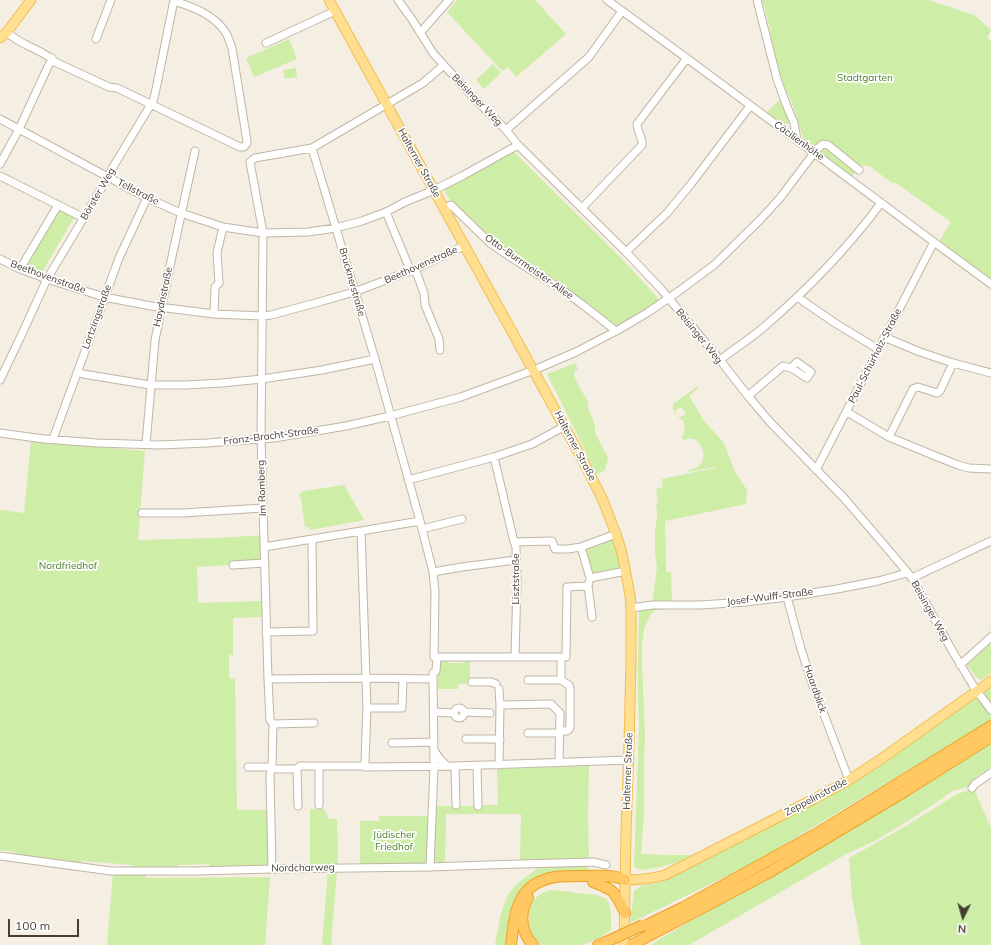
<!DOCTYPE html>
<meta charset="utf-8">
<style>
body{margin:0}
#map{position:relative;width:991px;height:945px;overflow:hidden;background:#f4eee3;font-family:Mulish,sans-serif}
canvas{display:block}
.north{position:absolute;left:943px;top:897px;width:40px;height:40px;-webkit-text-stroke:3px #fff;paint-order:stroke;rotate:185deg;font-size:11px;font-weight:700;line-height:16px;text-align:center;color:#463e32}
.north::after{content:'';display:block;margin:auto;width:14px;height:18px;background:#463e32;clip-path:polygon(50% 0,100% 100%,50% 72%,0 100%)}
.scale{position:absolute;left:8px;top:919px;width:71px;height:18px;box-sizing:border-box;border:2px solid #463e32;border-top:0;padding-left:5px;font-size:12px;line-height:14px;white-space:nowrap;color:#463e32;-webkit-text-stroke:3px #fff;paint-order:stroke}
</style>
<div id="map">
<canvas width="991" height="945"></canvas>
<div class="north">N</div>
<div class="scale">100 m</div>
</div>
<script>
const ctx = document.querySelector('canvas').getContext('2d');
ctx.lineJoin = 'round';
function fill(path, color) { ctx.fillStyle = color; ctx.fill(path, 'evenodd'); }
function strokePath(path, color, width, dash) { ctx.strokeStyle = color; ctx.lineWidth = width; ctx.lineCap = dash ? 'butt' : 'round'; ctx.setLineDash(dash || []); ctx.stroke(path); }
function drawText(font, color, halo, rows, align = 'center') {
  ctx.font = font + ' Mulish,sans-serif'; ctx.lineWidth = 3.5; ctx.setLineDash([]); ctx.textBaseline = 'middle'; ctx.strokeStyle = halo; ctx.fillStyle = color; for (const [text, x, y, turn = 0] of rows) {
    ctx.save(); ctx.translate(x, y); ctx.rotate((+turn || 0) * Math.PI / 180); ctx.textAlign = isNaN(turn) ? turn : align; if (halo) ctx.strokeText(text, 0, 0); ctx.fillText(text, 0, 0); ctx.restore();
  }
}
fill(new Path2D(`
 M457,0H535L566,34L516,77L508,67L502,71L447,12Z
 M762,0H928L974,15L991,30L987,38L991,41V280L939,242L951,222L896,183H892L869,166L860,165L852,177C844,171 837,164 828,158C821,152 812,149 806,142C800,133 798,121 795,111C790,98 784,87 780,74C772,50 771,24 762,0Z
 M289,39L297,59L254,77L246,58Z
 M493,64L501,73L484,89L476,80Z
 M296,68L297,77L285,79L283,70Z
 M780,101L789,121L786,126L767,112L777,102Z
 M512,150L622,259L658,298V301L614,328L493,243L454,206L443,189Z
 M60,209L75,216L41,274L23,268Z
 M575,363L578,369L574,371L575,373L573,375L589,404L587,405L595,425V433L608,458L605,470L596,475L580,440L548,376V374L550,373Z
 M698,386L699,387L689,396L704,421L724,443L735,472L747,490L746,504L665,521L666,572H671L672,603L652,604L657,568L655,552V532L657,517V510L656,506L658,500L656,489L663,487L662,479L715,468L714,467L689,472L688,471C693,469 700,467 702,462C706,455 701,442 694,439C690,438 687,439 684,440L682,438C684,432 687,424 682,420C680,419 678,418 677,416V415L679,418L686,414L681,407L675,411L677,414L676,415L673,410V404Z
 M31,441L145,451L138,540L218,538L264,535V563L197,567L198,603L262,601V617L233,618V655H229V678L235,679L237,810H268L269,864L267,866L210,869L209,864L178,865V869L134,870L133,865L82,861L81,865L14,857L15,852L0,850V510L24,513Z
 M344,485L364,520L310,530L309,527H305L301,499L299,495L300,493L305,491Z
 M612,539L616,541L620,569L592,575L585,548Z
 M651,608H699L661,609L655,611L651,614L644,629L642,644V662L645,738L644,759V812L641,854L666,855H695L675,863L660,867L642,870L634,867L639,726C637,687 638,648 639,609Z
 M991,630V673L981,680L977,678L962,658L983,642Z
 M438,661H448V663H463L464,661H470V671H469V673H470V684H458V689H438Z
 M991,687V720L752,864L630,923L634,891L643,885L655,884L665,880L813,804L904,747Z
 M991,743V767L975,778L977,781L970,786L953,791L919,814L875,841L848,853L689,945H650Z
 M589,766L588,815L589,860L585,864L589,869L587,871L532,883L509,945H495C499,927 501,899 515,886C523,878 532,874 540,866L520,862L521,814H446L445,861L443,863L441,864L434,860V806H476V808H481L480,805H498L497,769Z
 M974,789L991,828V945H861L852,898L849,858L906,826L957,794Z
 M310,809H324L329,819H337L338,866H310Z
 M379,816H429L428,861L423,864L360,865V821H379Z
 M328,870H337L331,945H322Z
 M113,873L145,874L146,878L270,877L265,945H107Z
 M551,890L564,891L577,893L588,894L597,895L607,899C612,909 611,919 611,930L601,937L582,945H541C538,941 534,937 532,932C526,919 529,901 541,894C544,892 548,892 551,890Z`), '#ceeda6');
const minor = new Path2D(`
 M398,0L411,18L433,53L470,94L506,130L518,145L626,252L661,289L720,360L748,396L770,422L844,498L892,554L912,578L953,652L974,687L991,710
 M607,0C736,93 862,190 991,284
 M757,0L777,79L786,104L794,123L797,140
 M7,32C20,46 41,48 55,62L109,87L117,88L240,147H244L247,143V141L232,48C230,44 229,38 226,33C215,15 193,7 174,1
 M420,33L449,0
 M96,39L111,0
 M266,43L335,11
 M0,119L147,198L181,213L223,227L263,233L308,232L336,228L362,221L386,212L405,202L434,190L462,176L518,145
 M506,130L589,57L622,11
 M312,148L375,359L420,521L433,572L435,592L434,657H437L436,671L433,673L434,767L430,867
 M0,164L19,129L52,58
 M0,176L84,218
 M444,208L451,205L490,243L512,258L561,289L583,305L616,331
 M582,208L624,164L642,145C643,138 637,131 637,124L687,58
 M386,212L409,267L417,274L424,293L425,305L439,339L440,350
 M626,252L667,213L691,184L750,106
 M0,259L20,269L47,279L104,297L151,306L214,314L262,316L271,315L312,304L354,292L413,270L464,246
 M20,269L58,205
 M798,297L803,301L835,323L878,349
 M214,314L215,287L219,283L217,253L223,227
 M884,337L920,352L953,363L991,373
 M720,360C734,349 750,339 764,327C807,290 847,249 881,203
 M78,372L83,374L150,385H186L222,383L262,379L322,370L375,359
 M0,380L21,336L47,279L104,184L113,167L153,101L155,94L174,0
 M748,396L783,366L791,368L807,378L811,372L797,362L791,368
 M847,412L889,437L933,455L958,465L969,468L991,469
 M0,433L44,439L97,443L159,445L207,443L274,438L346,426L390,416L461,397L534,370L576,352L618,330L647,313L679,291L714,265L760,220L780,198L817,149L823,144L828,145L859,170
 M889,437L913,389L918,387L937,393L940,391L953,363
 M53,439L119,258L147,198
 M146,444L155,340L171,261L195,151
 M494,457L514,542L516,547L517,583L515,657
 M816,470L934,242
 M408,480L494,457L532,444L565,426
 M142,513H183L263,508
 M422,529L462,519
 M361,531L420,521
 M514,542L552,541L555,549H568L581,547L616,534
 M264,547L361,531L367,708
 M581,547L590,578L626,571
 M233,565L264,563
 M433,572L462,567L516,560
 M912,578L991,541
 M589,582L588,586L592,617
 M787,597L801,649L812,683L849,780
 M631,608L652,605H700L746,602L787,597L837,589L878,581L907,573
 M266,632L313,631L312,540
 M437,657H566L567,587L588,586
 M960,665L991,637
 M268,679L366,678L433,679
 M528,680H561
 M472,682H491L496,684
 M499,689L500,705L499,765
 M500,705L551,704L560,713L559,763
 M454 713a5 5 0 1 1 10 0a5 5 0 1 1-10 0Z
 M434,712L454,713
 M464,712L490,713
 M273,724L314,723
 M560,731H567L570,728V689L569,685L561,680V657
 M528,733H560
 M466,739H500
 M392,743L434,742
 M434,750L439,758L447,766
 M272,766L273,724L270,720L268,679L261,438L263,233L250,162L255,158L312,148L423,83L444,65
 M367,766L365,767L363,765L365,762L367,708H402L403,679
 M455,766L456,805
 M477,766L478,806
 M248,767H271
 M319,767V805
 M366,767L455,766L629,760
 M276,769H297L300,766H364
 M297,769L298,806
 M271,770L270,776L272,869
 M972,788L975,784L991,773
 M0,856L111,871H195L272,869L430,867L486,865L593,862L606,865`);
const major = new Path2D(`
 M329,0L580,455L602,498L616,534L622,553L630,595L631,608V661L629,746L626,832L624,945
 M0,38L7,32L31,0
 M625,880C639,880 651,879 665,875L812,800L849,780L881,759L991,681`);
const highway = new Path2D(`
 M593,882C615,890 615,892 625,913
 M528,898C519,913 521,932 533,945
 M643,927L684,907L816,834L991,726
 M511,945C515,913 516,884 555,877C564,876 573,876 582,876C595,876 614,874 625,880
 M598,945L606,942
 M631,945L687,916L768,873L907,790L991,737`);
strokePath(minor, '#c0b6a5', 9);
strokePath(major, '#f1bf54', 11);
strokePath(highway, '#eea022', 12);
strokePath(minor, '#fff', 7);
strokePath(major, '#ffde90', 9);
strokePath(highway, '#ffc862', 10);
const highwayBridge = new Path2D(`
 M606,942L643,925`);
strokePath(highwayBridge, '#eea022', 12, []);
strokePath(highwayBridge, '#ffc862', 10);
drawText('10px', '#457e20', '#fff', [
 ["Stadtgarten",865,78],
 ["Nordfriedhof",68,566],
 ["Jüdischer",394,835],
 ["Friedhof",394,847]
]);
drawText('10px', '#463e32', '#fff', [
 ["Beisinger Weg",477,100,46],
 ["Cäcilienhöhe",799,141,36],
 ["Halterner Straße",419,163,61],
 ["Tellstraße",138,192,27],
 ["Börster Weg",98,194,-60],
 ["Beethovenstraße",421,265,-24],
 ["Otto-Burrmeister-Allee",529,267,35],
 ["Beethovenstraße",48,277,20],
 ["Brucknerstraße",352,282,74],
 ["Haydnstraße",163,297,-78],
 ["Lortzingstraße",97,317,-70],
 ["Beisinger Weg",699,336,51],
 ["Paul-Schürholz-Straße",875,356,-63],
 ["Franz-Bracht-Straße",271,436,-7],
 ["Halterner Straße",575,446,62],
 ["Im Romberg",262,488,-92],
 ["Lisztstraße",516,579,-90],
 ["Josef-Wulff-Straße",770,597,-7],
 ["Beisinger Weg",930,611,61],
 ["Haardblick",815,689,71],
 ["Halterner Straße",628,771,-88],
 ["Zeppelinstraße",816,797,-28],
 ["Nordcharweg",303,868,-1]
]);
</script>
